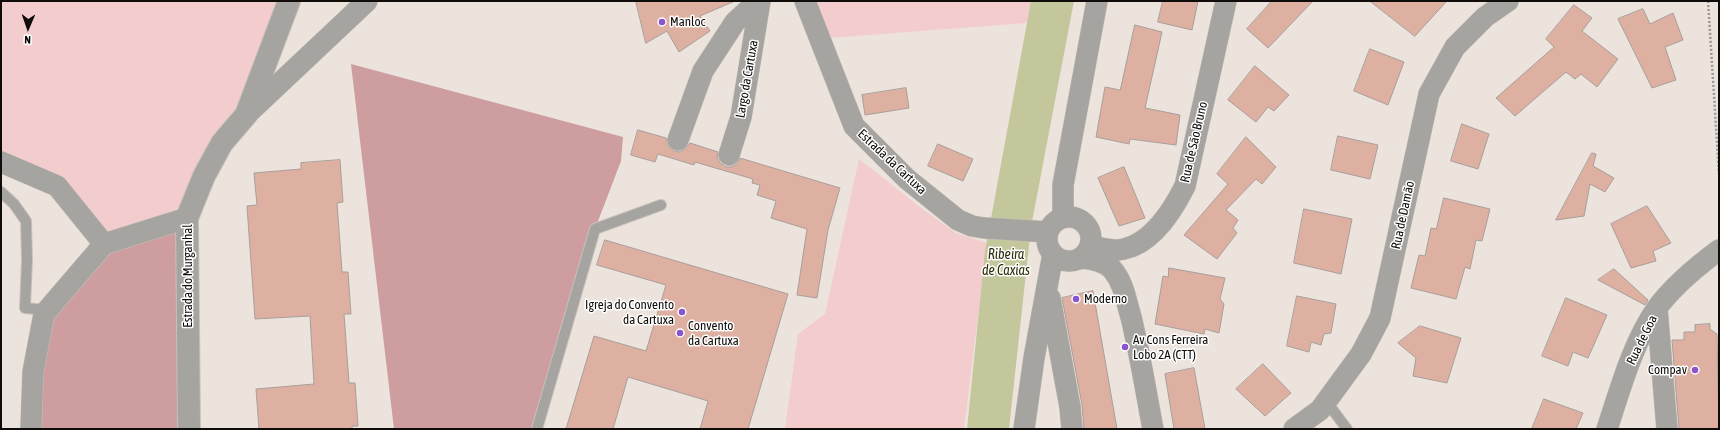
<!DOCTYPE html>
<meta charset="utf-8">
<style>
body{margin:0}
#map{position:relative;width:1720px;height:430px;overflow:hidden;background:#ece3dd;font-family:"Asap Condensed",sans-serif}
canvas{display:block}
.frame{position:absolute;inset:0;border:2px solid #0f0c0a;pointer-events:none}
.north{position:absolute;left:8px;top:8px;width:40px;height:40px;-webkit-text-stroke:3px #fff;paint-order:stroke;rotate:182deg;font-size:11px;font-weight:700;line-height:16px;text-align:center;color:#0f0c0a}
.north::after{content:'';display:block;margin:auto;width:14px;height:18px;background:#0f0c0a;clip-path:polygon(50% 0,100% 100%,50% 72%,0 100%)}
</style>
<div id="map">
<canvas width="1720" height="430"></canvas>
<div class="frame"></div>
<div class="north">N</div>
</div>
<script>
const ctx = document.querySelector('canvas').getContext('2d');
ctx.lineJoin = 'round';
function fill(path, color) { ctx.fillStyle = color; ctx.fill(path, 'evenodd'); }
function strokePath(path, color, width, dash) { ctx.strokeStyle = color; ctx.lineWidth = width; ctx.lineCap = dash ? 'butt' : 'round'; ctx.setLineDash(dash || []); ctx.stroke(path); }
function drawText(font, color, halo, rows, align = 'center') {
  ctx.font = font + ' "Asap Condensed",sans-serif'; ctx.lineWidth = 3; ctx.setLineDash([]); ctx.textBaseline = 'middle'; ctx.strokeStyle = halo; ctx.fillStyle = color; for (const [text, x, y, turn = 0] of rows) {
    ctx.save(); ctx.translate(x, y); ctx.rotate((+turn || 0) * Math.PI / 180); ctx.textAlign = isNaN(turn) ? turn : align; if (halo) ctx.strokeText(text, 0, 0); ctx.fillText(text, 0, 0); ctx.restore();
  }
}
fill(new Path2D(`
 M1,1H290L187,218L104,244L57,186L1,162Z
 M815,1H1031L1027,23L829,38Z
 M859,159L925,211L956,233L987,243L964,429H785L798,334L825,314Z`), '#f3ccce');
fill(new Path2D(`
 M351,64L623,137L621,161L595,229L535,429H394Z
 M187,218L186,429H31L44,314L104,244Z`), '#cd9da0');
fill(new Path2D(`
 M1031,1H1074L1031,227L1009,429H967L985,251Z`), '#c4c69b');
const building = new Path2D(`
 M636,1H735L700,16L710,31L679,52L667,31L646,43Z
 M1163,1H1198L1192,30L1158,22Z
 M1272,1H1313L1268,48L1247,29Z
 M1370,1H1447L1415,36Z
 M1574,5L1592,18L1582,31L1618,59L1597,87L1581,74L1575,79L1566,72L1515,116L1496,98L1554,47L1546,39Z
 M1643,9L1650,24L1673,13L1683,40L1665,47L1676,80L1652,88L1618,19Z
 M1135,25L1162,32L1145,108L1180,115L1176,145L1130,139L1129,144L1096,137L1105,87L1120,90Z
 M1370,49L1404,62L1388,105L1354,91Z
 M1255,66L1289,95L1274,111L1268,107L1256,122L1228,100Z
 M906,88L909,108L865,115L862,95Z
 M1462,124L1489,134L1478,169L1451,161Z
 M638,130L666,138L669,147L674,151L680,152L685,149L690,143L718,152L717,157L720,163L726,167H731L737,164L740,158L840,188L828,230L817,298L797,295L807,229L771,218L776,201L757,195L760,185L752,183L753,179L695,162L694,165L658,154L655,162L631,155Z
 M1338,136L1378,145L1370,179L1331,170Z
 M1246,137L1276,167L1262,184L1256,179L1226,210L1238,220L1233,228L1237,233L1217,259L1184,235L1228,184L1217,174Z
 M938,144L973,159L963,181L928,166Z
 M1592,153L1596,154L1593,166L1614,178L1605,192L1590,184L1584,216L1556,220Z
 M340,160L343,202L337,203L342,272H348L351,314H344L349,383H355L358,426H352V429H259L256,389L314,384L310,316L255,319L247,206L257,205L254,173L301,169V163Z
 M1124,167L1145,218L1119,226L1098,178Z
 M1444,198L1490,209L1482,241L1476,240L1470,269L1465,267L1456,299L1411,288L1419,255L1425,256L1431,228L1436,229Z
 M1647,206L1671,243L1653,251L1656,261L1631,268L1611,224Z
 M1304,209L1352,219L1341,274L1294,263Z
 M605,240L788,294L748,429H700L708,401L628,377L613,429H566L594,336L646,351L666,285L597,265Z
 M1169,268L1225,278L1220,299L1224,304L1219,333L1205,329L1204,334L1155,324L1163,276L1168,277Z
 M1614,269L1648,300L1645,305L1598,280Z
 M1093,291L1117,429H1084L1082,405L1062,298Z
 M1297,296L1336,304L1331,333L1324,334L1321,345L1311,342L1309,352L1287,346Z
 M1566,298L1607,315L1588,358L1573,352L1568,366L1542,356Z
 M1710,324V329L1717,334L1719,429H1679L1672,340H1684V332H1695V325Z
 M1420,326L1461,338L1447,383L1413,376L1416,358L1398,343Z
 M1263,364L1291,393L1265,416L1236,389Z
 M1194,368L1205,429H1174L1165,374Z
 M1544,399L1583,413L1576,429H1532Z`);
fill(building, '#deb0a1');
strokePath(building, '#a89e9a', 1);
const service = new Path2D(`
 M1,192L14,204L26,221L27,260L25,308L47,310
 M1326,401L1347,429
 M537,429L595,229L661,205`);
const minor = new Path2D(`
 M805,1L854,126L907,179L958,220L972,226L984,228L1048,232
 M246,115L367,1
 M678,140L703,71L735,22L758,1
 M729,155L741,117L760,1
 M1,162L57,186L104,244
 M1047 239a22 22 0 1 1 44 0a22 22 0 1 1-44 0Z
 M1063,217V185L1097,1
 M1091,246C1102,248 1113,252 1124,249C1152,243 1173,210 1185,186L1226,1
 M1081,258C1092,259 1104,261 1112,269C1124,283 1126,301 1131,317C1140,354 1146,392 1153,429
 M1050,298L1070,407L1072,429
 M1657,308L1667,429
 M31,429L33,372L44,314L104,244L187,218
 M1024,429L1034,358L1053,254
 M1294,429L1320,410L1361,354L1380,318L1429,94L1455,47L1485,17L1508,1
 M1607,429C1620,390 1633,342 1657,308C1674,285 1696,267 1719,250`);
const tertiary = new Path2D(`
 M189,429L187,218L204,176L222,143L246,115L289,1`);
strokePath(service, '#c9c1bb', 12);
strokePath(minor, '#c9c1bb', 22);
strokePath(tertiary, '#c9c1bb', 24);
strokePath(new Path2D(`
 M1708,1L1719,174`), '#9c9691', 2.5, [2, 2]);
strokePath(service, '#a6a4a0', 10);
strokePath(minor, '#a6a4a0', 21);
strokePath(tertiary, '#a6a4a0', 22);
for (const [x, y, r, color] of [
 [662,22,4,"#8a54cc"],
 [1076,299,4,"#8a54cc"],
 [682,312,4,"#8a54cc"],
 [680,333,4,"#8a54cc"],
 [1125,347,4,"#8a54cc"],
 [1695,370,4,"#8a54cc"]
]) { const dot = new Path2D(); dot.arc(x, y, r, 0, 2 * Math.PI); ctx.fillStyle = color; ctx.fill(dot); strokePath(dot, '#fff', 1.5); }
drawText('13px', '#0f0c0a', '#fff', [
 ["Manloc",670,22],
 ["Moderno",1084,299],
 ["Igreja do Convento",674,305,"right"],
 ["da Cartuxa",674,320,"right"],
 ["Convento",688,326],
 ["da Cartuxa",688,341],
 ["Av Cons Ferreira",1133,340],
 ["Lobo 2A (CTT)",1133,355],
 ["Compav",1687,370,"right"]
], 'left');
drawText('13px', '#0f0c0a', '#fff', [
 ["Largo da Cartuxa",747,79,-80],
 ["Rua de São Bruno",1194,142,-77],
 ["Estrada da Cartuxa",892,162,43],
 ["Rua de Damão",1403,215,-78],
 ["Estrada do Murganhal",188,276,-90],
 ["Rua de Goa",1642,340,-64]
]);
drawText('italic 14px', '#2b2c08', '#fff', [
 ["Ribeira",1006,255],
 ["de Caxias",1006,271]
]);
</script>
